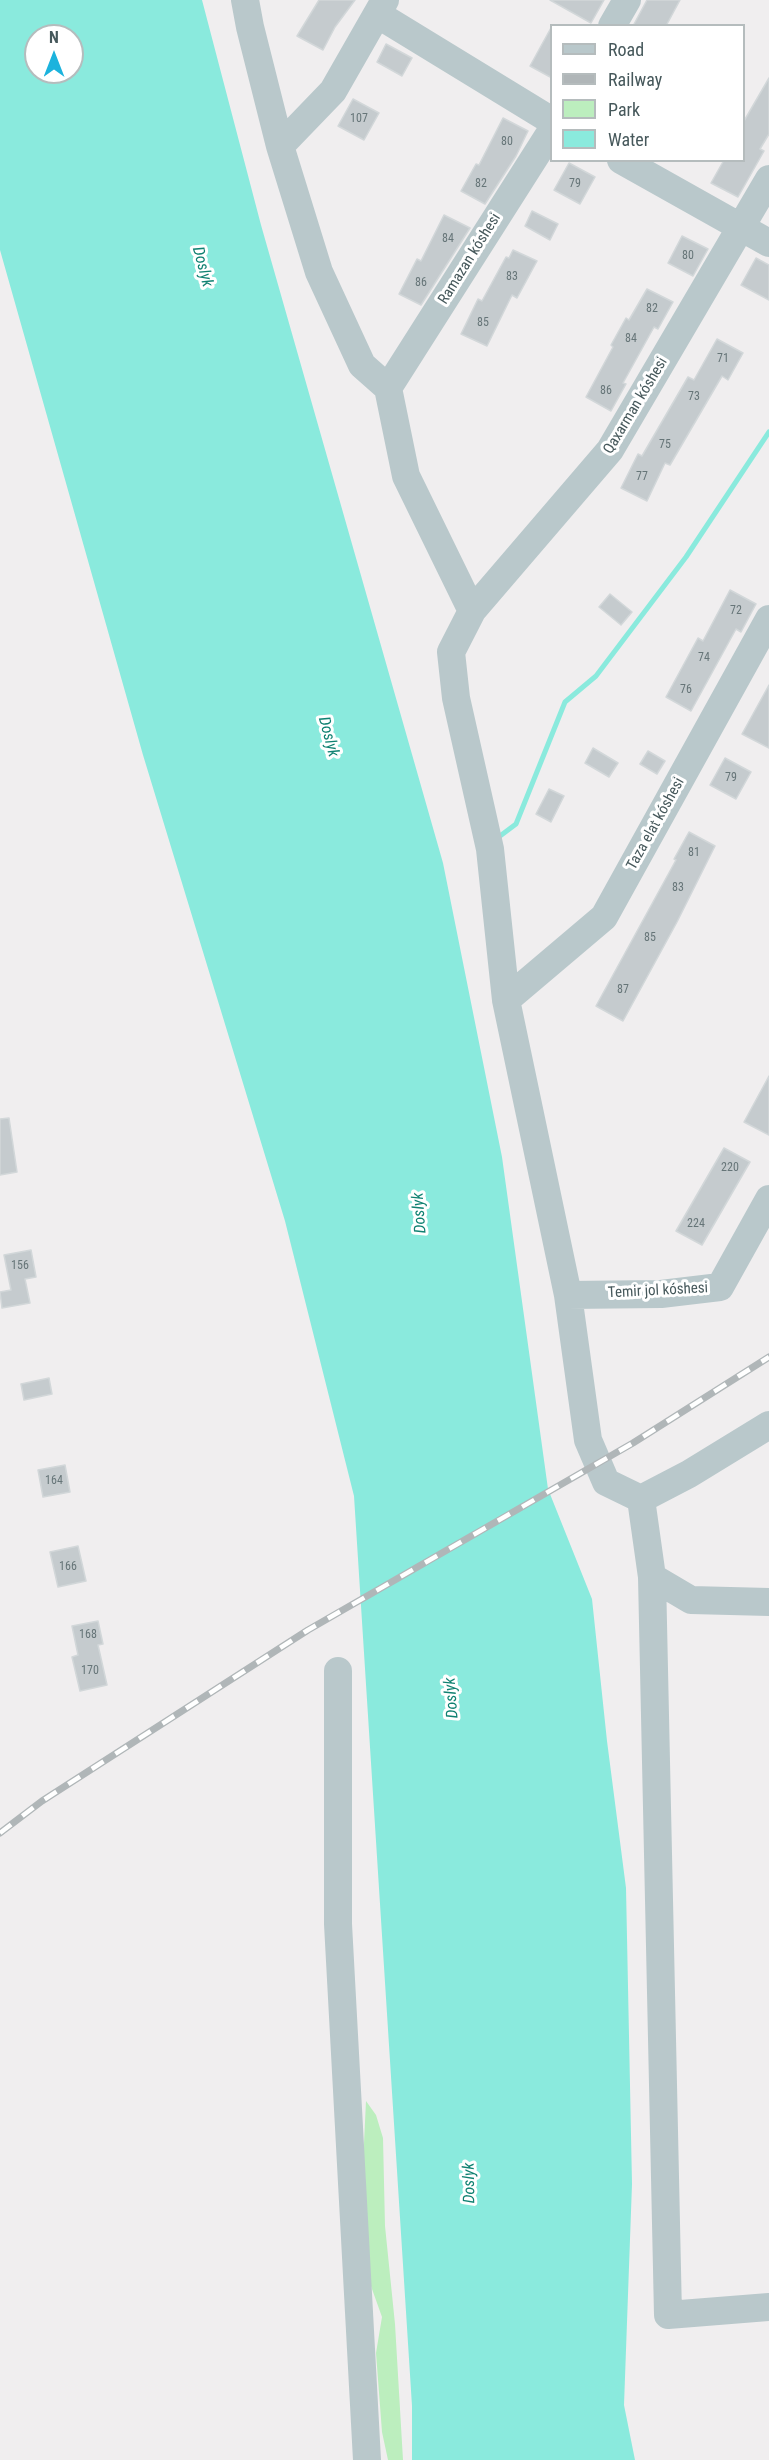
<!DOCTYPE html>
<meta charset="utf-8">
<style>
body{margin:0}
#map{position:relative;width:769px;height:2460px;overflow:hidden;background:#f0eeef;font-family:"Roboto Condensed",sans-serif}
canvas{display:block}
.legend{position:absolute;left:550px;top:24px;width:195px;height:138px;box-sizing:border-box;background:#fff;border:2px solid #b5bcbd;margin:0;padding:8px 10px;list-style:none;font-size:18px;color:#46585b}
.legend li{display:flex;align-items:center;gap:12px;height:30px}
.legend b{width:30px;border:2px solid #b5bcbd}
.north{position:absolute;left:24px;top:24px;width:60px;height:60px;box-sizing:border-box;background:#fff;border:2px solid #b5bcbd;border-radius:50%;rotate:0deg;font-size:16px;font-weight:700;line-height:24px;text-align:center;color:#46585b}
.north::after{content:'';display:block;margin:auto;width:21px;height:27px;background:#1cb3dd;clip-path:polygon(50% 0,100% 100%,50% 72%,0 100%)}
</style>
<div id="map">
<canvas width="769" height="2460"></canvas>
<ul class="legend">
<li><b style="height:8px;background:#b9c8cb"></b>Road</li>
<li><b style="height:8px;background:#b0b6b8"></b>Railway</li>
<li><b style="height:16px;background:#bceebe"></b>Park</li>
<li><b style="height:16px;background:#8aeadd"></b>Water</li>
</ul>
<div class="north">N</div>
</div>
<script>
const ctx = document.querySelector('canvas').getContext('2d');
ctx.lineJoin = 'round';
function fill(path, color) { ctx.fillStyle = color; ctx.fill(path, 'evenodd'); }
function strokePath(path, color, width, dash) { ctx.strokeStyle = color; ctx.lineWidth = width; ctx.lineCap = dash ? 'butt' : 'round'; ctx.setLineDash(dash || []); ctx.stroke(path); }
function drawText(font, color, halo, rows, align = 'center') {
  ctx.font = font + ' "Roboto Condensed",sans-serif'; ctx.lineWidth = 6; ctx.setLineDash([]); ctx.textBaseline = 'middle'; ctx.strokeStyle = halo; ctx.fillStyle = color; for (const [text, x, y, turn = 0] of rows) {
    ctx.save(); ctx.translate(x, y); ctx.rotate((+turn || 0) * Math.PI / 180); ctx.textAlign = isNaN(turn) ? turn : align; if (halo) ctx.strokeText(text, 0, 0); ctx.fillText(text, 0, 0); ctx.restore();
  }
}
fill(new Path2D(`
 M366,2101L376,2115L383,2138L385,2226L395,2324L403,2460H388L382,2432L376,2353L382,2317L367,2275L363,2164Z`), '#bceebe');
fill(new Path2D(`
 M0,0H202L261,225L443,863L502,1157L548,1489L592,1599L607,1741L626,1888L632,2184L624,2405L635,2460H412V2406L354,1496L285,1221L143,755L0,250ZM36,36H72V72H36Z`), '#8aeadd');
strokePath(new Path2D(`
 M496,839L516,824L565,702L596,676L686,557L769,432`), '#8aeadd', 5);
const building = new Path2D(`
 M319,0H355L335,27L323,50L297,36Z
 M550,0H604L591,23Z
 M647,0H680L666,26H633Z
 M552,26V78L530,66Z
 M386,44L412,58L402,76L377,62Z
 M769,78V134L760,149L764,151L738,197L711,183L724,160H744V121Z
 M353,99L379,113L364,140L338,126Z
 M503,118L528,131L516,156L485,204L461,191L476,164L479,165Z
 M569,163L595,177L580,204L554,190Z
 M532,211L558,224L550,240L525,226Z
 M444,215L470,228L421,305L399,294L417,259L421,261Z
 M682,236L708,249L693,276L668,263Z
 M513,250L537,261L517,298L512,295L487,346L461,334L478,299L482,301L506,257L509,258Z
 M756,258L769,265V300L741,285Z
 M647,289L673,302L658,329L654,327L623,383L626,384L611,411L586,397L613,347L611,345L626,318L629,320Z
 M717,339L743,353L728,380L722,376L670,465L665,463L647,501L621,488L638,454L642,456L688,377L694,380Z
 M730,590L756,604L741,632L736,629L691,711L666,697L698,638L703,641Z
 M610,594L632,612L621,625L599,607Z
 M769,685V748L742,734Z
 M593,748L618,763L609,777L585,763Z
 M648,751L665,761L657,774L640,764Z
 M725,758L751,772L736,799L710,785Z
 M549,789L564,796L551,822L536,814Z
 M689,832L715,846L677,922L623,1021L596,1006L676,860L674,859Z
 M769,1076V1135L744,1122Z
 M9,1118L17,1172L0,1175V1119Z
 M724,1148L750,1162L702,1245L676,1231Z
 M31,1250L36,1277L25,1279L30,1303L2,1308L0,1292L11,1290L4,1255Z
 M49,1378L52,1394L24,1400L21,1384Z
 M65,1465L70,1492L43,1497L38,1470Z
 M78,1546L86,1581L58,1587L50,1552Z
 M98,1621L103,1644L98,1645L107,1685L80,1691L72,1657L78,1655L72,1626Z`);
fill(building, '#c5cbce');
strokePath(building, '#d2d7d9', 1.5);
strokePath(new Path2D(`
 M245,0L250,27L280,146L319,272L362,365L388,388L406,476L472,611L451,652L456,698L490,849L506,1000L568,1295L588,1440L606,1482L641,1499
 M377,14L552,121
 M612,26L627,0
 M280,146L333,91L385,0
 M621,160L769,243
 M388,388L552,130
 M472,611L610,450L769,179
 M506,1000L604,917L769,619
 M568,1295L661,1294L720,1287L769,1199
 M641,1499L652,1577L668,2315L769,2307
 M641,1499L689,1474L769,1425
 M652,1577L691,1600L769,1602
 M338,1671V1924L367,2460`), '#b9c8cb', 28);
const rail = new Path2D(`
 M0,1833L42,1801L308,1630L633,1443L769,1357`);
strokePath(rail, '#b0b6b8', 7);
strokePath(rail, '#fff', 4.5, [14]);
drawText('12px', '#667578', null, [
 ["107",359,119],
 ["80",507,142],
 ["82",481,184],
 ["79",575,184],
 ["84",448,239],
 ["80",688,256],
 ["83",512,277],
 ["86",421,283],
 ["82",652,309],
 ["85",483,323],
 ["84",631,339],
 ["71",723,359],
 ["86",606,391],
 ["73",694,397],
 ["75",665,445],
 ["77",642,477],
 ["72",736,611],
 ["74",704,658],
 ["76",686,690],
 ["79",731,778],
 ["81",694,853],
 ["83",678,888],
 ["85",650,938],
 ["87",623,990],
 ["220",730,1168],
 ["224",696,1224],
 ["156",20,1266],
 ["164",54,1481],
 ["166",68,1567],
 ["168",88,1635],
 ["170",90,1671]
]);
drawText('15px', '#46585b', '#fff', [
 ["Ramazan kóshesi",470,259,-58],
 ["Qaxarman kóshesi",636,406,-59],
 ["Taza elat kóshesi",656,824,-61],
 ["Temir jol kóshesi",658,1291,-3]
]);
drawText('italic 16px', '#0f8171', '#fff', [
 ["Doslyk",202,267,75],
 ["Doslyk",328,737,75],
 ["Doslyk",420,1213,-94],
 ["Doslyk",452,1698,-94],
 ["Doslyk",470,2183,-91]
]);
</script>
